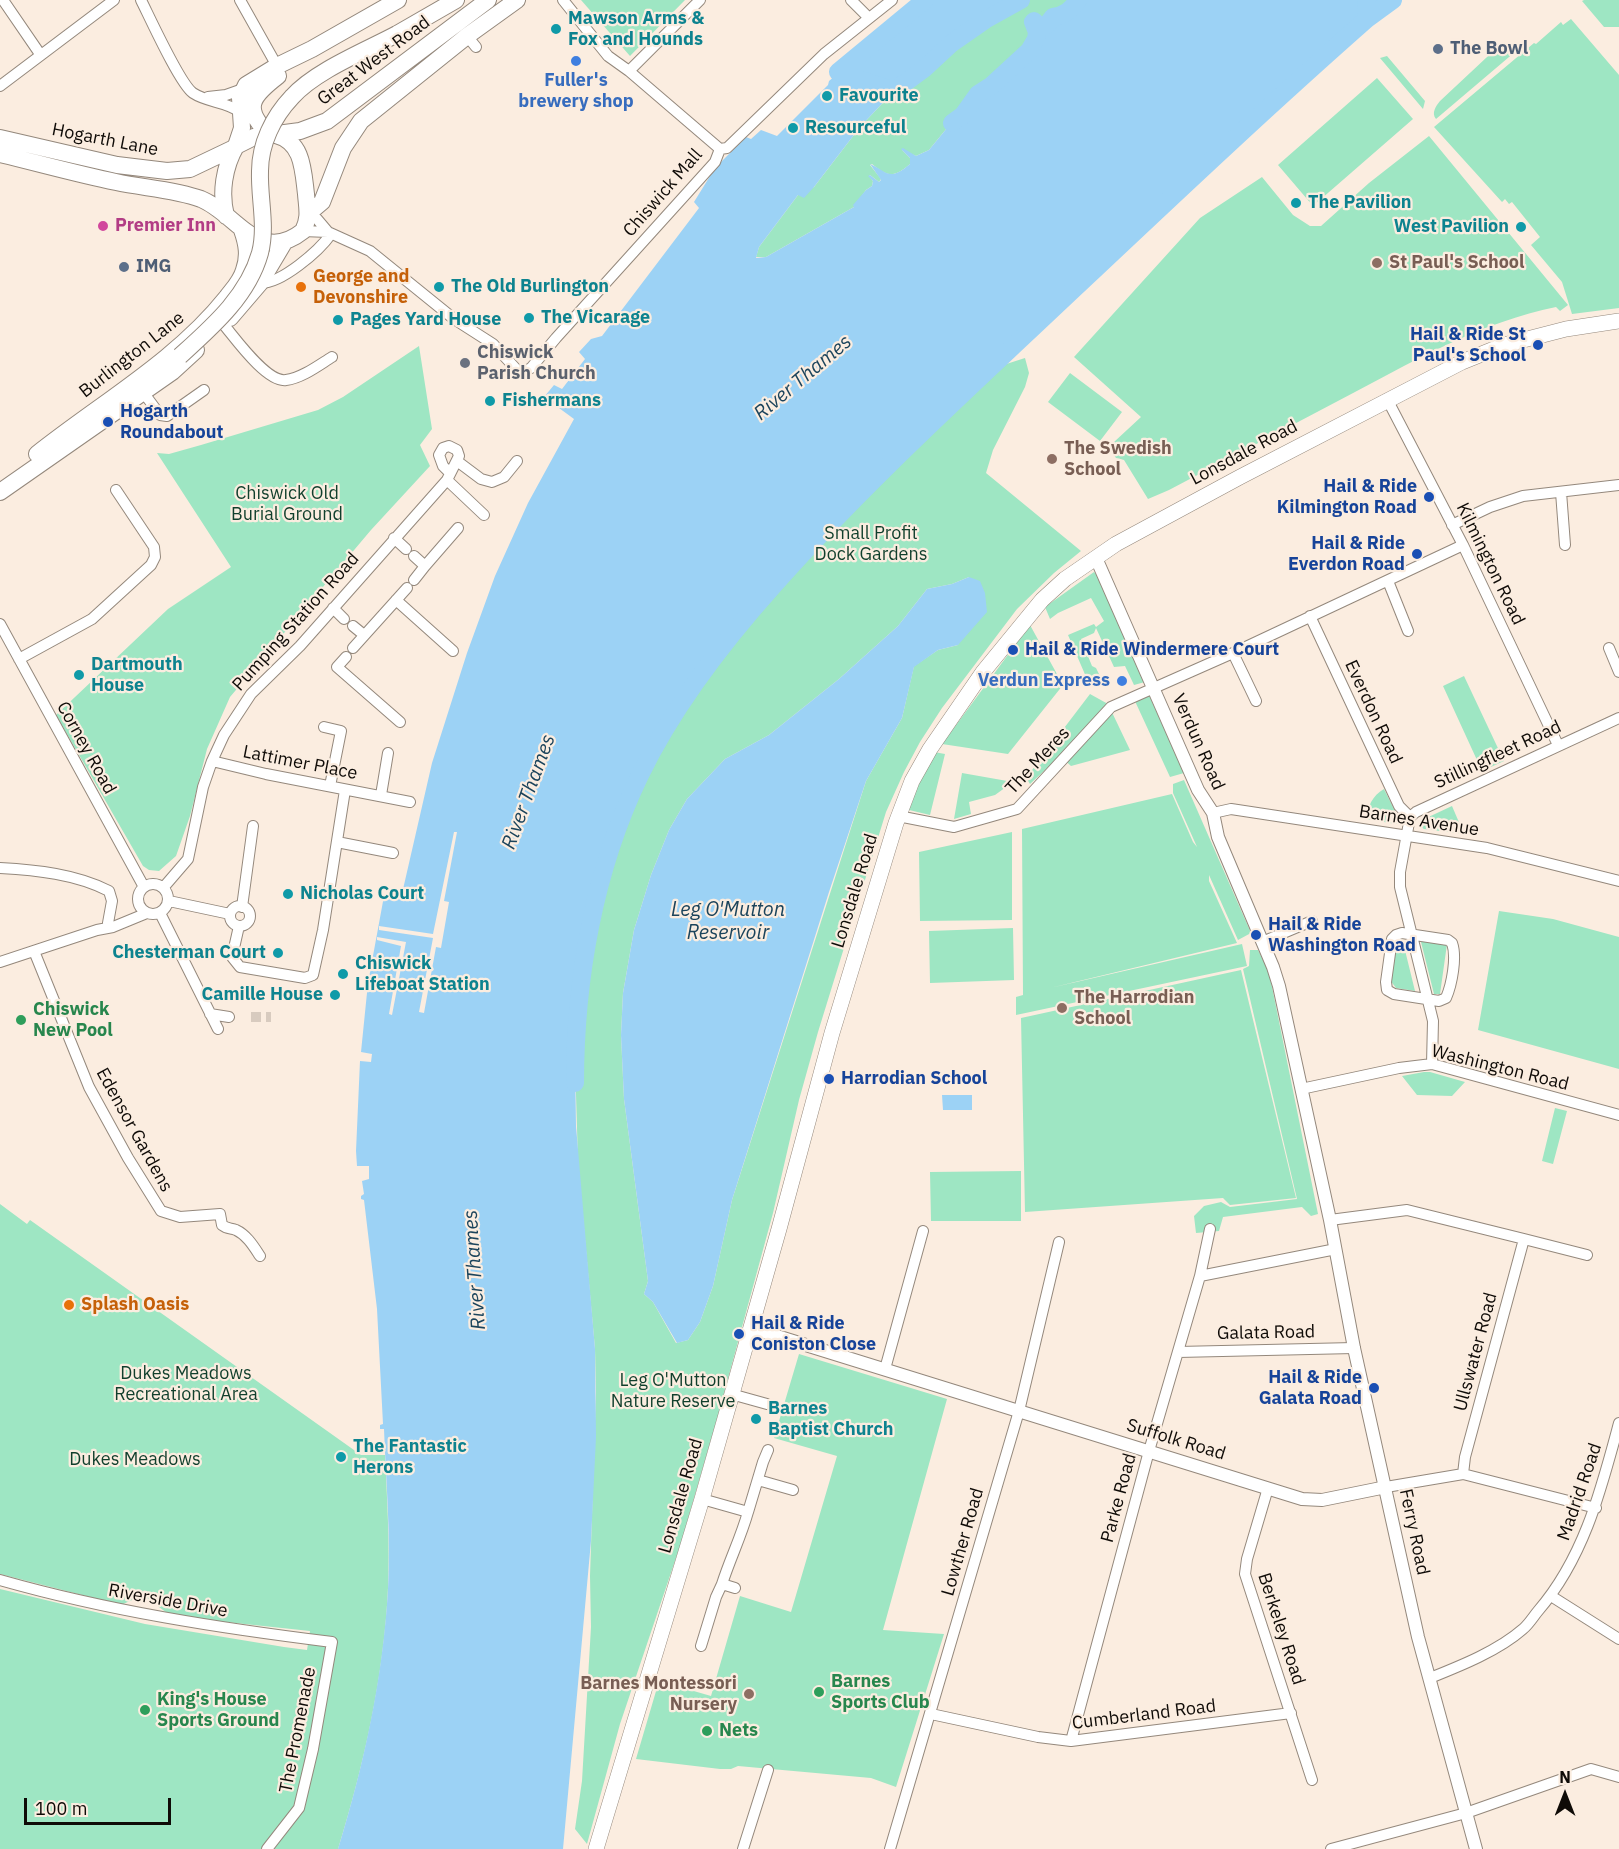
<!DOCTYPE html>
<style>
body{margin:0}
#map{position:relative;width:1619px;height:1849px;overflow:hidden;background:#fbede0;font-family:"IBM Plex Sans",sans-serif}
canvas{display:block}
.north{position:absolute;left:1535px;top:1765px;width:60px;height:60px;-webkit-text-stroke:4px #fbede0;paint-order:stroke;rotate:0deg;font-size:16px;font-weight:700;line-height:24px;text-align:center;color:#0f0b07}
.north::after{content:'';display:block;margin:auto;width:21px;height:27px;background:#0f0b07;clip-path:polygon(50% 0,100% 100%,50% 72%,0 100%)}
.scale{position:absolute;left:24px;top:1798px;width:147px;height:27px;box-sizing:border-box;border:3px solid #0f0b07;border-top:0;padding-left:8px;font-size:18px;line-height:21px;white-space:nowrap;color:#0f0b07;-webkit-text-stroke:4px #fbede0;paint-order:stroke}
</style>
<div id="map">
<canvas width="1619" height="1849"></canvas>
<div class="north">N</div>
<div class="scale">100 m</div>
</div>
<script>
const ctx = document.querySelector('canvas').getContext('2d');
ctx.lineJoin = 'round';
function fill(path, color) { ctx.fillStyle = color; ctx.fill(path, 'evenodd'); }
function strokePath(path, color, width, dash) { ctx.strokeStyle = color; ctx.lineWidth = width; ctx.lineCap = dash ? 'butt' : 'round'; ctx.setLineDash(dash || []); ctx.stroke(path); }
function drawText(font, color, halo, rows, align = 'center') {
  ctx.font = font + ' "IBM Plex Sans",sans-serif'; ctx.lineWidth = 4.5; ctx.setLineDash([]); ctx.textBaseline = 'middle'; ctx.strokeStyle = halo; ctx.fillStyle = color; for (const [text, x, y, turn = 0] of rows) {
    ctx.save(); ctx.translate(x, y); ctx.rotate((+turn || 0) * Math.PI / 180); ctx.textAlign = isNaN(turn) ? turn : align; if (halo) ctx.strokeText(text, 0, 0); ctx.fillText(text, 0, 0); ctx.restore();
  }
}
fill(new Path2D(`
 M581,0H685L630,56Z
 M1021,0H1078C1071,11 1065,15 1052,17L1047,25L1041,28L1034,21L1036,39L1029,51L992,85L978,94L963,114L947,128L929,150L916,156L902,150L910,158V164C893,179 887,176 872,164L870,165L881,179L879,182L870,175L869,176L873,181L872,186L866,190L854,207L766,257H756L759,247L798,195L814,187L860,127L894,91L925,68L952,43L985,20Z
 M1584,0H1619V27H1604L1582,1Z
 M1571,19L1619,75V308L1572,314L1562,282L1531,245L1540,237L1512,202L1509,204L1505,199L1502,202L1434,127L1534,43L1536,44L1561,22L1563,25Z
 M1502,43L1522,46L1436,119C1431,113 1436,106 1440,101Z
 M1387,56L1425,101L1423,109L1380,58Z
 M1377,78L1413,119L1313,206L1278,165Z
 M1429,136L1568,305L1560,311L1556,307C1483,322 1421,357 1355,392C1293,425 1231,457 1169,490L1148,499L1124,460L1116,458L1111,451L1114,442L1141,417L1074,357L1200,218L1262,177L1293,215L1310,226H1321L1369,183Z
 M419,346L432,429L420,445L430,466L371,530L230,697L207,749L190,816L176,856L159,871L149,870L143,866L56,715L168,609L231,567L157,453L169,454L201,445L318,410L343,397Z
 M1025,358L1029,373L1025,387L993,450L986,473L1081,551L1054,573L1017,609L942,708L920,742L904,772L886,812L818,1032L799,1100L773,1213L717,1419L680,1546L620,1724L587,1844L575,1829L582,1781L591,1627L590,1576L596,1392L595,1349L578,1162L575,1061L578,1014L590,920L605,872L620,823L640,775L685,695L748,615L811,543L904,450L966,391L997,367ZM969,577L958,645L938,650L914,666L902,718L866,781L732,1200L713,1286L700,1322L688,1340L676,1343L653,1302L644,1294L648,1281L624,1099L621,1035L623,993L634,930L651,875L669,830L687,799L725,759L769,735L839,679L898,626L927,589L952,584Z
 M1070,373L1122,412L1100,441L1048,402Z
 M1094,572L1100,579L1145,682L1134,685L1125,666L1114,667L1096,628L1094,633L1081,639L1092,666L1096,668L1102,680L1090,686L1068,635L1094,624L1096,627L1104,621L1091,598L1058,613L1050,619L1045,607Z
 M1030,625L1063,685L1008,754L942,744Z
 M1464,676L1504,761L1482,771L1443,686Z
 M1148,693L1184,773L1170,777L1134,699Z
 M1090,694L1108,704L1130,750L1071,766L1060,756L1030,784L1026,778Z
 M934,752L945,754L930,815L909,810L908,807Z
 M962,773L1013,782L995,795L969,802L971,814L954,819Z
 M1184,780L1251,933L1238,940L1209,875V881L1237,943L1050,988L1242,944L1247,966L1016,1015V997L1023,995L1022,829L1172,794L1193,842L1197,847L1173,793V784Z
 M1384,789L1399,819V822L1396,824L1366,819C1368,806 1372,796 1384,789Z
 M1452,806L1464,834L1424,829L1420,826V821Z
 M1012,832V920L920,921L919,852Z
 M1499,911L1553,919L1619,937V1069L1478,1030Z
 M1013,928L1014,980L930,983L929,931Z
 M1402,938L1415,991L1396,988L1390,980L1396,941Z
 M1420,938L1447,944L1440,994H1434Z
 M1250,950H1258L1269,972L1318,1214L1311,1216L1302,1207L1223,1217L1219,1231L1196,1233L1194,1216L1204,1206L1221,1202L1230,1207L1297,1199L1243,969L1249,966Z
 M1241,970L1296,1198L1230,1205L1223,1198L1025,1212L1021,1018Z
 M1424,1072H1430L1465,1082L1452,1096L1417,1095L1402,1076Z
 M1555,1108L1567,1111L1553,1164L1542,1161Z
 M1021,1171V1221H931L930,1172Z
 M0,1204L27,1224L30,1220L361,1455H385C387,1499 390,1544 388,1588C384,1676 364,1765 338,1849H0V1589L145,1624L284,1647L307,1650L310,1631L207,1620L167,1613L147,1598L141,1596L121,1605L0,1574Z
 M799,1354L947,1399L883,1630L944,1634L896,1787L871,1778L738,1766L731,1769H720L636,1759L659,1681L711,1696L740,1596L791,1612L837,1456L774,1438Z`), '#9ee6c3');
fill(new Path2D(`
 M925,0H1021L985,20L952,43L925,68L894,91L860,127L814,187L804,198L798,195L759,247L756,258L766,257L854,207L853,205L866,190L872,186L873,181L868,176L870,175L879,182L881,180L870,164C888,172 889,182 910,164V158L901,149L903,148L916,156L929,150L947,128L963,114L978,94L992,85L1029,51L1036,39L1037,32L1033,22L1034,21L1041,28L1044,27L1053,17C1065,15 1071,11 1078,0H1393L1367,19L1257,118L904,450L811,543L748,615L685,695L640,775L620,823L590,920L578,1013L575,1061L576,1126L595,1349L596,1437L591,1541L563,1849H338C364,1765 383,1677 388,1589C391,1536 386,1483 384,1429H380V1425L383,1424L377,1309L364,1200L361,1199V1196L364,1194L362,1181L369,1179V1166H357L356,1151L360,1061L371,1062L372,1054L361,1052L368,983L384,896L401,898L432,763L467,653L495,576L528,503L574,419L544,397L554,385L562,389L585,359L579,352L591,339L602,336L699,208L694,202L715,168L746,137L751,139L761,130L777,136L828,85L829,81Z
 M969,577L980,581L985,593L987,612L958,645L938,650L914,667L902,718L866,781L829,892L732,1200L713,1286L700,1322L688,1340L677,1343L653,1302L644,1294L648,1281L624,1099L621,1035L623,993L634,930L651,875L669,830L687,799L725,759L769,735L839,679L898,626L927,589L952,584Z
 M942,1095H972V1110H943Z`), '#9cd2f5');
fill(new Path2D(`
 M454,832H457L444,901L449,902L441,948L436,947L424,1013L419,1012L433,938L379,930V926L433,934Z
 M377,937L406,942L392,1015L389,1014L401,946L377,940Z`), '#fbede0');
strokePath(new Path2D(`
 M925,0L838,72L894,91L925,68L952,43L985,20L1021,0
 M1367,11V19L1393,0
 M952,123L963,115L978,94L992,85L1029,51L1036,39L1037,32L1033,22L1034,21L1041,28L1047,25L1053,17C1065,15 1071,10 1078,0
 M575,1083C575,979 594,870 640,775C674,705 722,643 774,585C852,497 938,417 1023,337C1137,230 1250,122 1367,19L1366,0`), '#9cd2f5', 18);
strokePath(new Path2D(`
 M251,1017H271`), '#d8cbbf', 10, [10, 5]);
const minor = new Path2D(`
 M3,0L40,54
 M141,0C150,18 180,84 193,93C208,103 226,101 240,112
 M240,0L277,66
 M563,0L608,56L629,71L720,149
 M851,0L869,18
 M467,36L476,47
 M629,71L700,0
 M0,86L114,0
 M208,97L226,95L243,89
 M720,149L727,148L824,54L892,0
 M309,215L317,219L328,232
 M303,231L328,232L370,251L454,319L493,344L517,370L523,372L531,368L556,338L715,162L720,149
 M260,283C281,284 319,251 331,234
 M224,325C235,338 267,383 286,380C302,378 319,365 332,357
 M143,392L160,415L167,416L204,390
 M1387,399L1463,545L1558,745
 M457,461L481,479L492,482L504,477L517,461
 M447,480L484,515
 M1561,492L1565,545
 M1452,525L1490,507L1523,496L1619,485
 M394,538L406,549
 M414,556L425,566L458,528
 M414,580L425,566
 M1388,581L1408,631
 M396,600L453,651
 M333,608L344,619
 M1310,616L1399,806L1410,817
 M0,624L144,887
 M353,626L364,635
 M353,648L407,588
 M1609,648L1619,672
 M1233,653L1256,701
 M346,657L337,667L400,722
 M19,659L92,619L151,565L155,557L154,547L116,490
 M324,727L341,731L330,786
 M212,761L266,774L410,802
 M381,795L388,753
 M1213,813L1231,809L1487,848L1619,881
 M898,816L954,827L1017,809L1111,707L1233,653L1463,545
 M337,842L393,853
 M0,868C36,870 76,874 109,891L112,901L108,923
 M138 899a15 15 0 1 1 30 0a15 15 0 1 1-30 0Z
 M163,888L188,859L203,787L212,761L224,735L251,694L300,646L447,480L459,456L457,450L449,446L443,448L439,455L443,466L450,473
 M169,901L230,914
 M230 916a10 10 0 1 1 20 0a10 10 0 1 1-20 0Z
 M242,907L253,826
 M160,913L218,1029
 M239,926L232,957L240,967L305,978L313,975L323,930L345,790
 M1402,933L1448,940L1452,943C1457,957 1452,984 1446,998L1439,1001L1394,994L1387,990L1386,982L1392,939L1396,935Z
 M1262,942L1312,921
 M34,951L89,1087L128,1158L161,1211L180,1217L220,1214L222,1225C227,1229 231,1228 236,1230C247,1235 254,1247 260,1256
 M0,962L97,930L113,927L147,913
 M210,1014L229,1017
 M1432,1064L1433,1021L1400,887V872L1410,817L1416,812L1619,718
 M1301,1089L1399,1068L1432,1064L1619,1115
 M1330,1220L1407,1210L1524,1239L1465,1457L1463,1474
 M1524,1239L1587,1255
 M1200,1276L1336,1249
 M1178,1352L1354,1348
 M885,1369L923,1231
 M731,1394L767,1404
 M758,1480L793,1490
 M1386,1487L1463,1474L1596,1508
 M1268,1488L1247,1559L1245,1574L1312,1780
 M702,1499L748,1512C741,1537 730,1559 722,1584L735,1588
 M748,1512L763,1462L768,1450
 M0,1580C109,1611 219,1628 332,1642L313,1749L299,1808L267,1849
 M1551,1596L1619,1639
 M701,1646L716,1597L722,1584
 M1430,1678C1460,1666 1498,1651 1523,1629C1529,1624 1533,1617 1538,1611C1584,1558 1601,1490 1619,1423
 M931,1714L1038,1737L1071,1741L1291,1713
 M1071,1741L1149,1451L1200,1276L1210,1229
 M743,1849L768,1770
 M890,1849L1019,1411L1059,1242
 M1331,1849L1466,1813L1591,1769L1619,1777`);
const tertiary = new Path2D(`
 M1096,558L1198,790L1213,813L1218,837L1273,967L1279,986L1330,1220L1354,1348L1418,1637L1476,1849
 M751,1328L1302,1499L1322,1500L1386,1487`);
const secondary = new Path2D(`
 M596,1849L702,1499L779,1229L832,1033L896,823L912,781L930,749L983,672L1042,600L1065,579L1116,544L1240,477L1462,362L1504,345L1566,329L1619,321`);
const primary = new Path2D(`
 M270,135C241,108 252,96 278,76
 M236,146L242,128L240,98L246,85L277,66L312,49L398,0`);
const trunk = new Path2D(`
 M397,34L456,0
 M0,138L117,165L167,171L190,169L234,148
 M0,154C38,163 77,174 116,182C143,188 174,189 201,199C236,213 259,266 303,231C310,217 307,208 306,194C303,170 303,142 276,135
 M309,213L322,202L343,148L361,121L467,36L517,0
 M226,216C220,193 224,167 236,146L254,137L300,131L327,121L488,0
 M230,318L260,283L285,241
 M37,454C101,403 176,361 227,297C233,289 241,281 244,270C249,256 247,244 242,230
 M0,492L172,372L196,350`);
strokePath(minor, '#94887c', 12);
strokePath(tertiary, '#94887c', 14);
strokePath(secondary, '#94887c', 16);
strokePath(primary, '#94887c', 18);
strokePath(trunk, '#94887c', 18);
strokePath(minor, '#fff', 10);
strokePath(tertiary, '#fff', 12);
strokePath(secondary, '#fff', 15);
strokePath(primary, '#fff', 16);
strokePath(trunk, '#fff', 16);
const trunkBridge = new Path2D(`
 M180,356C212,327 248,296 260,253C267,226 259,199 260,171C260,144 273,117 292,97C315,71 365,51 397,34`);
strokePath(trunkBridge, '#94887c', 18, []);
strokePath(trunkBridge, '#fff', 16);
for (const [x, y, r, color] of [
 [556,29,6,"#0f9aa8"],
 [1438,49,6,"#5c6f8a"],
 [576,61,6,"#3f7fe0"],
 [827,96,6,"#0f9aa8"],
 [793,128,6,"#0f9aa8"],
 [1296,203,6,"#0f9aa8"],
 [103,226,6,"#d1479c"],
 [1521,227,6,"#0f9aa8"],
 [1377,263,6,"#8d6e63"],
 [124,267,6,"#5c6f8a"],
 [301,287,6,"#e8710a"],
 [439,287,6,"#0f9aa8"],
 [529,318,6,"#0f9aa8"],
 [338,320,6,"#0f9aa8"],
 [1538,345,6,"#1a4fb4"],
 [465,363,6,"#6b7280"],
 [490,401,6,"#0f9aa8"],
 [108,422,6,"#1a4fb4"],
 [1052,459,6,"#8d6e63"],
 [1429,497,6,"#1a4fb4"],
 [1417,554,6,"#1a4fb4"],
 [1013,650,6,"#1a4fb4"],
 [79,675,6,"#0f9aa8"],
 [1122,681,6,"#3f7fe0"],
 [288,894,6,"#0f9aa8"],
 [1256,935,6,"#1a4fb4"],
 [278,953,6,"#0f9aa8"],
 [343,974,6,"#0f9aa8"],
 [335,995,6,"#0f9aa8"],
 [1062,1008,6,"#8d6e63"],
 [21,1020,6,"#2e9e5b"],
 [829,1079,6,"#1a4fb4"],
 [69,1305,6,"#e8710a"],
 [739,1334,6,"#1a4fb4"],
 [1374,1388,6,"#1a4fb4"],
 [756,1419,6,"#0f9aa8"],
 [341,1457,6,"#0f9aa8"],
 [819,1692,6,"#2e9e5b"],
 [749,1694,6,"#8d6e63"],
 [145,1710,6,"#2e9e5b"],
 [707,1731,6,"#2e9e5b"]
]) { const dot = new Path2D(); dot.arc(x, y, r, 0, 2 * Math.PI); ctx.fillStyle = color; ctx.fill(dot); strokePath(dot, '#fbede0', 2); }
drawText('bold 18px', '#0d838f', '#fbede0', [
 ["Mawson Arms &",568,19],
 ["Fox and Hounds",568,40],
 ["Favourite",839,96],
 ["Resourceful",805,128],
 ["The Pavilion",1308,203],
 ["West Pavilion",1509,227,"right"],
 ["The Old Burlington",451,287],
 ["The Vicarage",541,318],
 ["Pages Yard House",350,320],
 ["Fishermans",502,401],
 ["Dartmouth",91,665],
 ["House",91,686],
 ["Nicholas Court",300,894],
 ["Chesterman Court",266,953,"right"],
 ["Chiswick",355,964],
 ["Lifeboat Station",355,985],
 ["Camille House",323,995,"right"],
 ["Barnes",768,1409],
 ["Baptist Church",768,1430],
 ["The Fantastic",353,1447],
 ["Herons",353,1468]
], 'left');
drawText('bold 18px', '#4e5e75', '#fbede0', [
 ["The Bowl",1450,49],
 ["IMG",136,267]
], 'left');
drawText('18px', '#0f0b07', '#fbede0', [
 ["Great West Road",374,61,-37],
 ["Hogarth Lane",105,140,11],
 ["Chiswick Mall",663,193,-49],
 ["Burlington Lane",132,355,-38],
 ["Lonsdale Road",1244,453,-28],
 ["Kilmington Road",1490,564,64],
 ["Pumping Station Road",296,622,-48],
 ["Everdon Road",1373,712,65],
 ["Verdun Road",1198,742,66],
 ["Corney Road",86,748,61],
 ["Stillingfleet Road",1498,755,-25],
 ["The Meres",1038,761,-47],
 ["Lattimer Place",300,763,11],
 ["Barnes Avenue",1419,821,9],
 ["Lonsdale Road",855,891,-73],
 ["Washington Road",1500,1068,14],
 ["Edensor Gardens",134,1130,61],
 ["Galata Road",1266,1333,-1],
 ["Ullswater Road",1476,1352,-75],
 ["Suffolk Road",1176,1440,17],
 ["Madrid Road",1580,1492,-71],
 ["Lonsdale Road",681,1496,-74],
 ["Parke Road",1119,1498,-75],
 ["Ferry Road",1414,1532,78],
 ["Lowther Road",963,1542,-74],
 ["Riverside Drive",168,1601,10],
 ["Berkeley Road",1281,1629,72],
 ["Cumberland Road",1144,1715,-7],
 ["The Promenade",298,1730,-79]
]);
drawText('bold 18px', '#366cbe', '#fbede0', [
 ["Fuller's",576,81],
 ["brewery shop",576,102],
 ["Verdun Express",1110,681,"right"]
]);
drawText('bold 18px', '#b23c85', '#fbede0', [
 ["Premier Inn",115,226]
], 'left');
drawText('bold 18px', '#785e54', '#fbede0', [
 ["St Paul's School",1389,263],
 ["The Swedish",1064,449],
 ["School",1064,470],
 ["The Harrodian",1074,998],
 ["School",1074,1019],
 ["Barnes Montessori",737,1684,"right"],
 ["Nursery",737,1705,"right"]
], 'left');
drawText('bold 18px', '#c56008', '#fbede0', [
 ["George and",313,277],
 ["Devonshire",313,298],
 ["Splash Oasis",81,1305]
], 'left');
drawText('bold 18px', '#164399', '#fbede0', [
 ["Hail & Ride St",1526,335,"right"],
 ["Paul's School",1526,356,"right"],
 ["Hogarth",120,412],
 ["Roundabout",120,433],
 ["Hail & Ride",1417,487,"right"],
 ["Kilmington Road",1417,508,"right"],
 ["Hail & Ride",1405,544,"right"],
 ["Everdon Road",1405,565,"right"],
 ["Hail & Ride Windermere Court",1025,650],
 ["Hail & Ride",1268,925],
 ["Washington Road",1268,946],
 ["Harrodian School",841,1079],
 ["Hail & Ride",751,1324],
 ["Coniston Close",751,1345],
 ["Hail & Ride",1362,1378,"right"],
 ["Galata Road",1362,1399,"right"]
], 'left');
drawText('bold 18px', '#5b616d', '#fbede0', [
 ["Chiswick",477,353],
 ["Parish Church",477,374]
], 'left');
drawText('18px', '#103f2c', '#fbede0', [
 ["Chiswick Old",287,494],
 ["Burial Ground",287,515],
 ["Small Profit",871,534],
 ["Dock Gardens",871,555],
 ["Dukes Meadows",186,1374],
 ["Recreational Area",186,1395],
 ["Leg O'Mutton",673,1381],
 ["Nature Reserve",673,1402],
 ["Dukes Meadows",135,1460]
]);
drawText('bold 18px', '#27864d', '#fbede0', [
 ["Chiswick",33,1010],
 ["New Pool",33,1031],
 ["Barnes",831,1682],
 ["Sports Club",831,1703],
 ["King's House",157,1700],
 ["Sports Ground",157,1721],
 ["Nets",719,1731]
], 'left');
drawText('italic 20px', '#1b445c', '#fbede0', [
 ["River Thames",803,378,-40],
 ["River Thames",529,792,-70],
 ["Leg O'Mutton",728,910],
 ["Reservoir",728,933],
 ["River Thames",475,1270,-94]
]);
</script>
